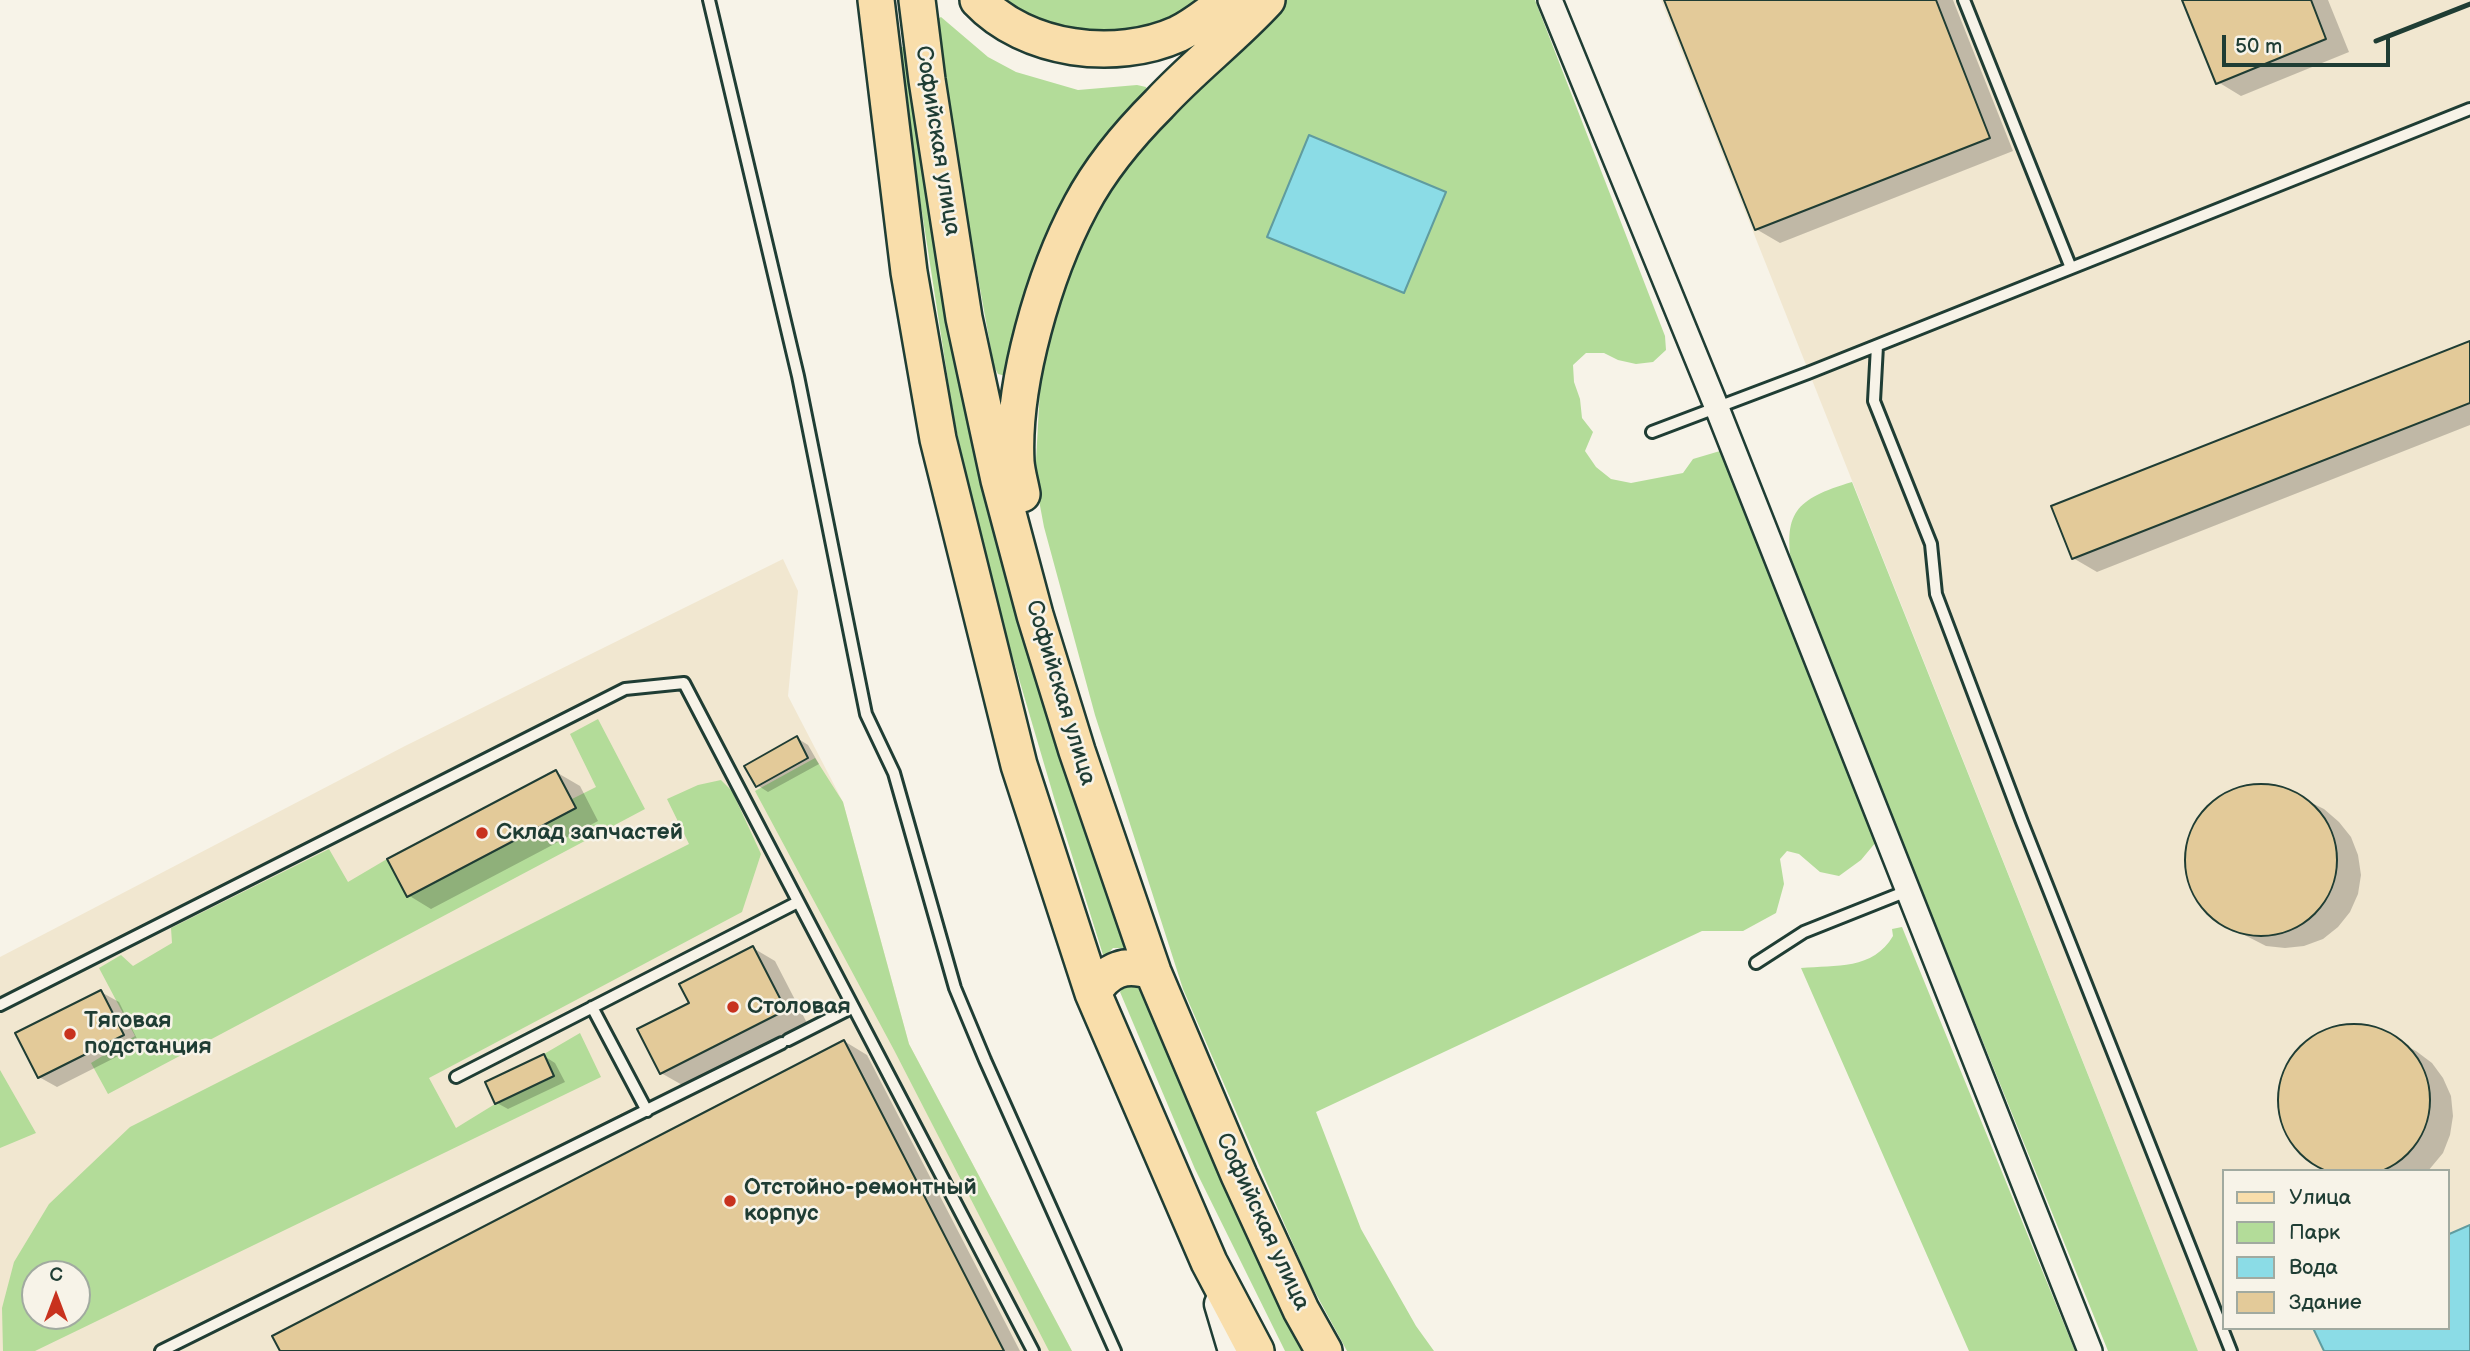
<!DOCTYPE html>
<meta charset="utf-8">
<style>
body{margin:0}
#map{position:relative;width:2470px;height:1351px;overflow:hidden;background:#f7f3e8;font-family:"Balsamiq Sans",sans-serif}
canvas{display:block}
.legend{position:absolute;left:2222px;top:1169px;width:228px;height:161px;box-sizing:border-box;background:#f7f3e8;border:2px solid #a1aaa0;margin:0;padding:9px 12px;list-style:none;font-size:21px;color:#1f3d34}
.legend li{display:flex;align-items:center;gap:14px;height:35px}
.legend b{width:35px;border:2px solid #a1aaa0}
.north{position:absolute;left:21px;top:1260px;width:70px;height:70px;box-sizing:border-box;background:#f7f3e8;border:2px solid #a1aaa0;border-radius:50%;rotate:0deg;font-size:19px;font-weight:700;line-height:28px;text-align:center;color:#1f3d34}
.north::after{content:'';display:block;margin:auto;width:24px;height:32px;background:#c8321e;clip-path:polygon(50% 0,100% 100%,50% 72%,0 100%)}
.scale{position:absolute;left:2222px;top:35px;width:168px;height:32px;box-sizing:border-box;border:4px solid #1f3d34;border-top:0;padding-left:9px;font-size:21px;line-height:24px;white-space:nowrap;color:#1f3d34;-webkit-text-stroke:5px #f7f3e8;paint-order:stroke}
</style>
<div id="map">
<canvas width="2470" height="1351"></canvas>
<ul class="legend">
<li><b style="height:9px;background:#f9deab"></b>Улица</li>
<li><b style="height:19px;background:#b3dc99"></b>Парк</li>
<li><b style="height:19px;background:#8bdce6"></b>Вода</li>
<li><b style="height:19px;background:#e3ca99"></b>Здание</li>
</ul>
<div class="north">С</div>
<div class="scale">50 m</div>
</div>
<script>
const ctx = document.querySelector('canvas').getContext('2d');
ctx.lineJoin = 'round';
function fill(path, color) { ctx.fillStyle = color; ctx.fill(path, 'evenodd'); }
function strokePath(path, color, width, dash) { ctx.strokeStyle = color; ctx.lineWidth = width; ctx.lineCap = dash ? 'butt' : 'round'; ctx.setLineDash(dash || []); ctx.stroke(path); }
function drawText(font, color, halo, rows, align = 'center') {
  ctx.font = font + ' "Balsamiq Sans",sans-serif'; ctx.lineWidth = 5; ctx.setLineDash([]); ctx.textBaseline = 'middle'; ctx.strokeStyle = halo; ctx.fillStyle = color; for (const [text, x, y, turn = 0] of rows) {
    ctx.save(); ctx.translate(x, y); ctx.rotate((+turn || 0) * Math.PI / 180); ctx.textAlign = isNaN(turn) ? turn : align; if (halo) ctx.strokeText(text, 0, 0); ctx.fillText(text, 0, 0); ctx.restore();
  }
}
fill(new Path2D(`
 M1661,0H2470V1351H2198ZM2223,1171H2447V1328H2223Z
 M783,559L798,591L788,696L843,802L909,1044L1072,1351H0V957L405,746ZM35,1274H77V1316H35Z`), '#f1e7d0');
fill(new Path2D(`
 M1004,0H1207C1165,28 1122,36 1073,29C1065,28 1054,28 1046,25C1032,19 1018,8 1004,0Z
 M1283,0H1535L1665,336L1666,350L1653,362L1636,364L1618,360L1604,353H1586L1573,365L1574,382L1580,399L1582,418L1593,432L1585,451L1596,467L1611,479L1631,483L1683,473L1693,459L1720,451L1876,842L1861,860L1839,876L1820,872L1799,854L1787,851L1780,859L1784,884L1776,913L1743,931H1702L1316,1112L1361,1229L1416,1326L1434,1351H1347L1309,1281L1183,989L1095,715L1044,527L1035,479L1041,370L1049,317L1075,242L1118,172Z
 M941,17L988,57L1016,72L1078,90L1137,85L1146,87L1149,95L1006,376L998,374L994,366L932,22Z
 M909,45L1011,589L1125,948H1113L1104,958L1055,801L989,577L954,419L909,128L899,48Z
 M1852,482L2198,1351H2108L1793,572C1782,513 1795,499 1852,482Z
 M598,719L645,809L108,1094L91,1063L135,1036L99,968L121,955L133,966L172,943L171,928L329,849L348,882L387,859L407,896L576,808L572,799L596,787L570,734Z
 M815,758L843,802L909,1044L1072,1351H1049L894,1050L755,791Z
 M721,780L732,791L761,854L742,912L429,1078L456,1128L495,1104L554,1076L544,1054L580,1033L601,1077L35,1351H3L2,1308L14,1262L49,1204L130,1127L689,844L667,799L698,785ZM35,1274H77V1316H35Z
 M1902,927L2075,1351H1969L1801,968C1836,965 1873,970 1893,936L1892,929Z
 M1137,982L1302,1351H1285L1195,1169L1120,992L1126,983Z
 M0,1070L36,1133L0,1148Z`), '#b3dc99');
const water = new Path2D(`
 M1309,135L1446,192L1404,293L1267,237Z
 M2470,1225V1351H2324L2313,1328H2447V1235Z`);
fill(water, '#8bdce6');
strokePath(water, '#609c9f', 2);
fill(new Path2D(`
 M1666,0H1953L2013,151L1780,243L1756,229Z
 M2195,0H2328L2349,52L2241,96L2218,82Z
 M2470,343V425L2097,572L2073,558Z
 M797,738L808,745L819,764L768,792L757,785Z
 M556,772L580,786L598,821L431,909L408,895Z
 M2262,785L2281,788L2324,809L2339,822L2351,837L2358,855L2361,875L2358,894L2350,912L2338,927L2323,939L2304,946L2285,948L2266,946L2223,924L2208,912L2196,896L2189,878L2186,859L2189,840L2197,822L2209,806L2224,794L2243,788Z
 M753,948L775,961L807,1023L684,1086L661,1073L691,1004Z
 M101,992L119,1002L140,1045L57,1087L39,1077Z
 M2354,1026L2374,1029L2416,1051L2432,1063L2443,1078L2451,1096L2453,1116L2450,1135L2443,1153L2428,1171H2325L2300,1153L2289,1137L2281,1119L2279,1100L2282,1081L2289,1063L2301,1047L2317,1036L2335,1028Z
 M844,1041L867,1055L1020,1351H282Z
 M544,1056L555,1063L565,1082L508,1109L497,1103Z`), '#0003');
const building = new Path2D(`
 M1664,0H1936L1990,138L1755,230Z
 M2182,0H2311L2326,39L2216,84Z
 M2470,341V403L2072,559L2051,506Z
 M797,736L808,758L756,787L744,766Z
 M556,770L576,808L407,897L387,859Z
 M2185 860a76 76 0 1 1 152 0a76 76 0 1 1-152 0Z
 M753,946L786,1010L660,1074L637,1029L689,1003L679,984Z
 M101,990L124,1035L38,1078L15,1033Z
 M2278 1100a76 76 0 1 1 152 0a76 76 0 1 1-152 0Z
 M844,1040L1004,1351H280L272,1336Z
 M544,1054L554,1076L495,1104L485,1082Z`);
fill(building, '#e3ca99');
strokePath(building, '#1f3d34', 2);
const lane = new Path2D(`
 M709,0L798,376L866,714L894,773L955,988L985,1060L1115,1351
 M1964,0L2071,268
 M1877,346L1874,401L1931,544L1936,594L2022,822L2231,1351
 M1652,432L1808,373L2470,109
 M1756,963L1804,932L1907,891
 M0,1005L625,689L684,683L1033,1351
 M592,1007L647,1111
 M788,1040L853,1007
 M456,1077L798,902
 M161,1351L782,1043`);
const street = new Path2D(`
 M1550,0L1717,408L2090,1351`);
const secondary = new Path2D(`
 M1221,1304L1235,1351`);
const primary = new Path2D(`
 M876,0L909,272L938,439L1019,765L1093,993L1209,1262L1256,1351
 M917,0L927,80L964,318L999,480L1035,615L1077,751L1153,972L1239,1175L1301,1310L1324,1351
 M978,0C1026,51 1116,62 1178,34C1196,25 1212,12 1227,0
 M1022,494C1020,483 1017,473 1016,462C1012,384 1044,274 1081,205C1100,169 1130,133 1159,104C1193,67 1233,37 1267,0
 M1093,993C1107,969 1126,962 1153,972`);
strokePath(lane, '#1f3d34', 16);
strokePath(street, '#1f3d34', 28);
strokePath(secondary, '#1f3d34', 37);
strokePath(primary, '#1f3d34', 40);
strokePath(lane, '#f7f3e8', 10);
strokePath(street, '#f7f3e8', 23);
strokePath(secondary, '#f7f3e8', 32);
strokePath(primary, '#f9deab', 35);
strokePath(new Path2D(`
 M2376,41L2470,4`), '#1f3d34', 5);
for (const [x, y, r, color] of [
 [482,833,7,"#c8321e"],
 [733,1007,7,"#c8321e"],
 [70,1034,7,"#c8321e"],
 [730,1201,7,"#c8321e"]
]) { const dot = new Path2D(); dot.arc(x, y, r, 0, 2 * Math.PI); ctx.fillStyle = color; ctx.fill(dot); strokePath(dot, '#f7f3e8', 2.5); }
drawText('23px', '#1f3d34', '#f7f3e8', [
 ["Софийская улица",937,141,81],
 ["Софийская улица",1060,693,73],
 ["Софийская улица",1262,1222,65]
]);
drawText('bold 23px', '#1f3d34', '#f7f3e8', [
 ["Склад запчастей",496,833],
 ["Столовая",747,1007],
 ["Тяговая",84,1021],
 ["подстанция",84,1047],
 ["Отстойно-ремонтный",744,1188],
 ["корпус",744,1214]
], 'left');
</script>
